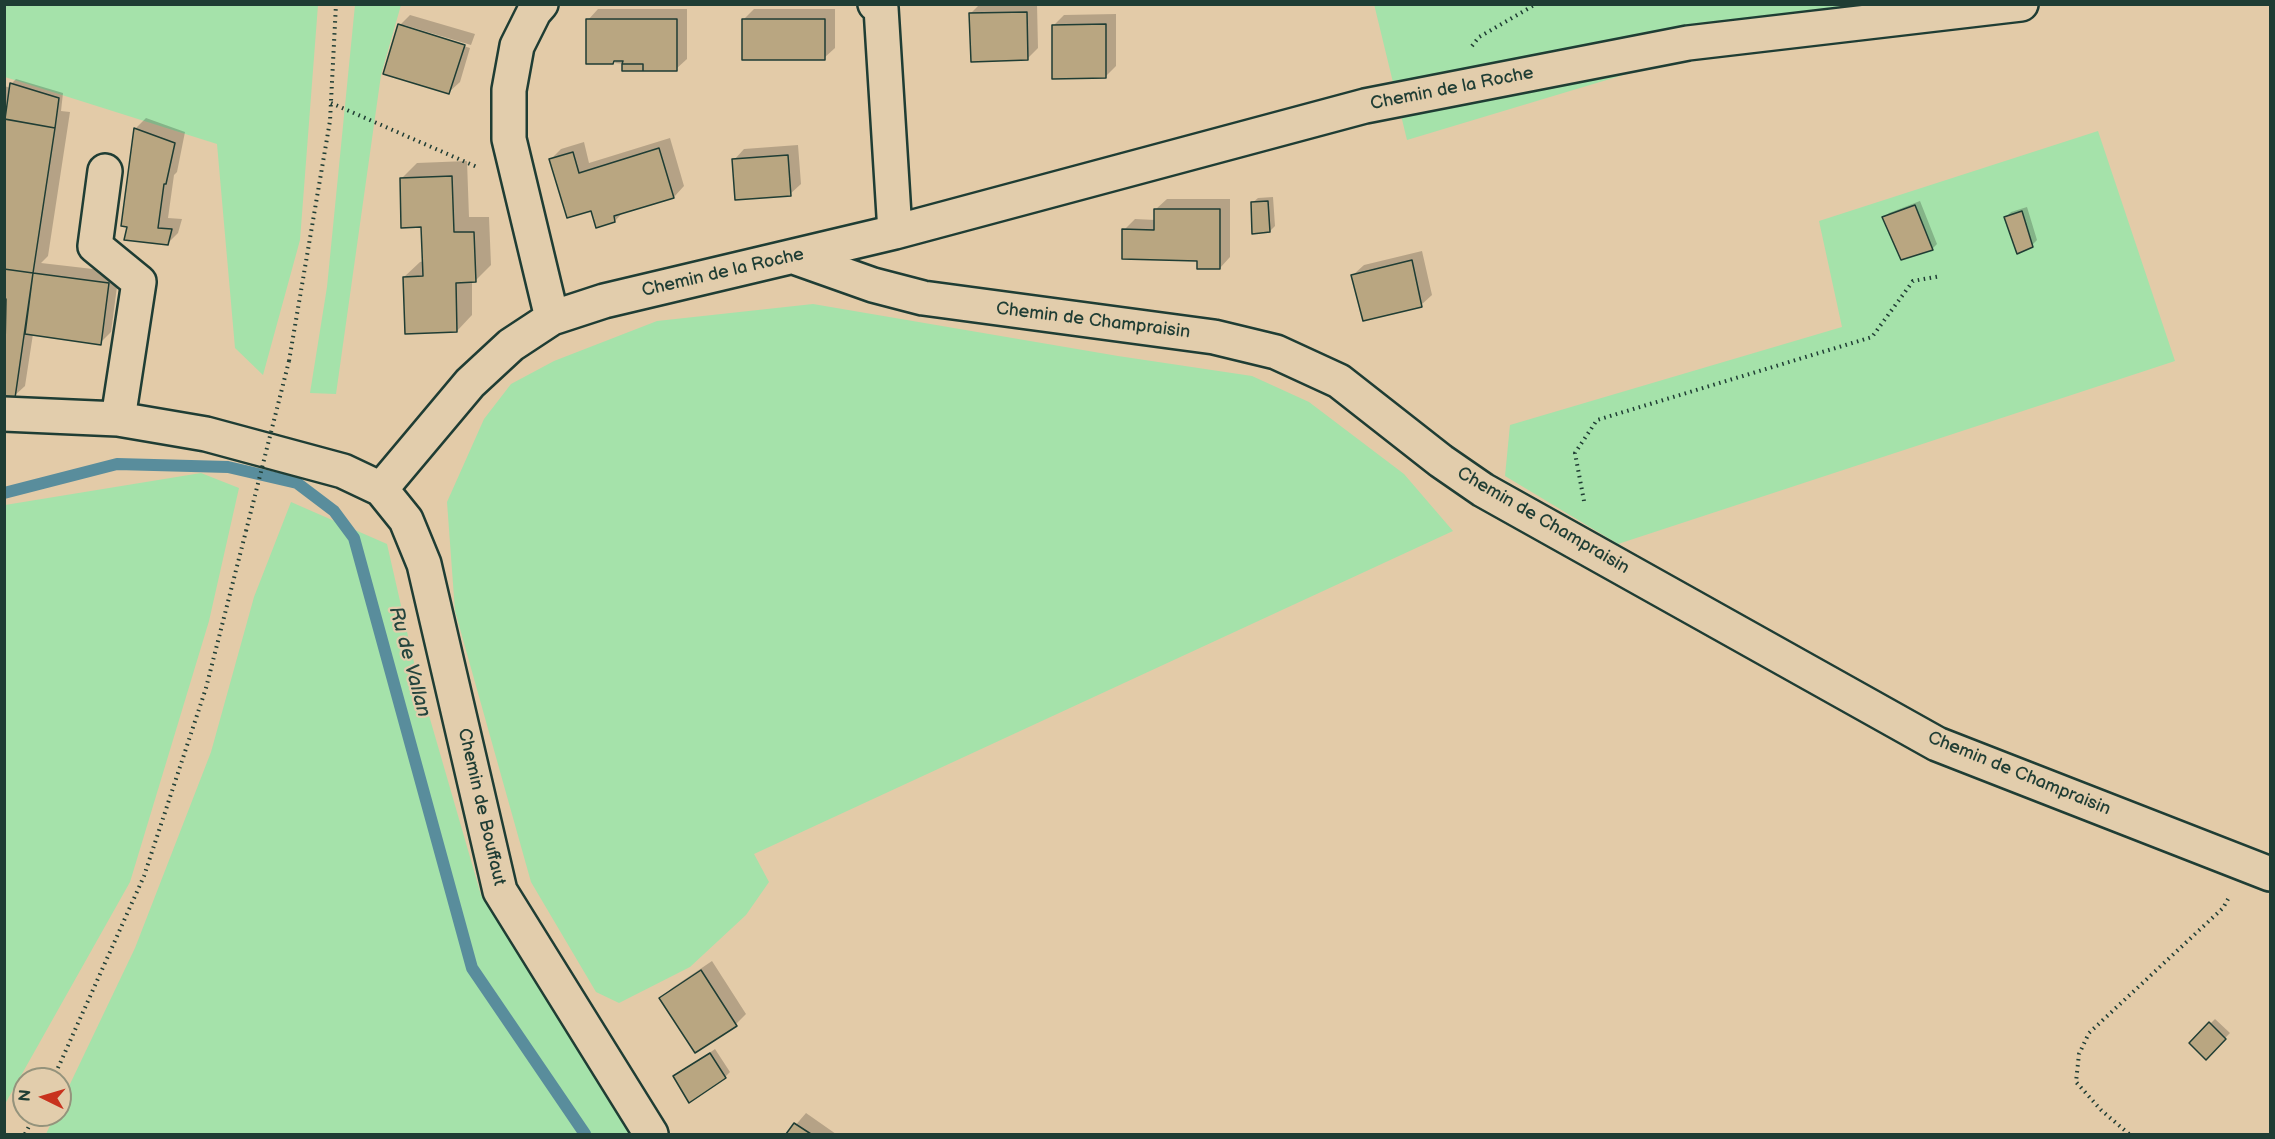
<!DOCTYPE html>
<style>
body{margin:0}
#map{position:relative;width:2275px;height:1139px;overflow:hidden;background:#e3cba8;font-family:"Balsamiq Sans",sans-serif}
canvas{display:block}
.frame{position:absolute;inset:0;border:6px solid #1f3d34;pointer-events:none}
.north{position:absolute;left:12px;top:1067px;width:60px;height:60px;box-sizing:border-box;background:#e2cdac;border:2px solid #94937c;border-radius:50%;rotate:275deg;font-size:16px;font-weight:700;line-height:24px;text-align:center;color:#1f3d34}
.north::after{content:'';display:block;margin:auto;width:21px;height:27px;background:#c8321e;clip-path:polygon(50% 0,100% 100%,50% 72%,0 100%)}
</style>
<div id="map">
<canvas width="2275" height="1139"></canvas>
<div class="frame"></div>
<div class="north">N</div>
</div>
<script>
const ctx = document.querySelector('canvas').getContext('2d');
ctx.lineJoin = 'round';
function fill(path, color) { ctx.fillStyle = color; ctx.fill(path, 'evenodd'); }
function strokePath(path, color, width, dash) { ctx.strokeStyle = color; ctx.lineWidth = width; ctx.lineCap = dash ? 'butt' : 'round'; ctx.setLineDash(dash || []); ctx.stroke(path); }
function drawText(font, color, halo, rows, align = 'center') {
  ctx.font = font + ' "Balsamiq Sans",sans-serif'; ctx.lineWidth = 4.5; ctx.setLineDash([]); ctx.textBaseline = 'middle'; ctx.strokeStyle = halo; ctx.fillStyle = color; for (const [text, x, y, turn = 0] of rows) {
    ctx.save(); ctx.translate(x, y); ctx.rotate((+turn || 0) * Math.PI / 180); ctx.textAlign = isNaN(turn) ? turn : align; if (halo) ctx.strokeText(text, 0, 0); ctx.fillText(text, 0, 0); ctx.restore();
  }
}
fill(new Path2D(`
 M5,4L318,5L300,240L263,375L235,348L217,144L5,77Z
 M1374,4L1856,5L1407,140Z
 M355,5H401L381,75L336,394L310,393L327,287Z
 M2098,131L2175,361L1618,544L1505,476L1510,425L1842,327L1819,221Z
 M813,304L1118,356L1252,376L1309,402L1404,474L1453,531L754,854L769,882L746,915L690,967L619,1003L596,992L531,882L455,611L447,502L484,419L511,384L554,361L657,321Z
 M201,473L239,488L209,621L130,882L5,1104V505Z
 M291,502L387,544L415,667L481,895L630,1134H46L55,1115H60V1105L135,948L211,752L254,597Z`), '#a5e2aa');
fill(new Path2D(`
 M980,4H1037L1038,48L1027,59L970,14Z
 M598,9H687V59L676,69L615,63L616,60L612,63L588,20Z
 M754,9H835V48L824,58L743,20Z
 M1116,14V66L1106,76L1053,26L1064,15Z
 M410,15L475,34L471,45L404,25V28L470,48L460,82L449,92L400,25Z
 M16,79L63,93L61,111L70,112L48,256L41,263L119,272L111,332L100,343L33,334L25,386L14,396H4V321L8,298H4V86L11,88V84Z
 M146,118L185,132L177,172L174,175L168,218L182,219L178,233L167,244L128,225L135,129Z
 M670,138L684,186L674,197L623,212L615,221L551,159L561,149L584,142L589,163Z
 M798,145L801,184L790,194L734,160L744,149Z
 M467,161L469,217H489L491,265L475,281H472V315L457,331L404,277L420,262L424,261L422,226L401,179L417,163Z
 M1273,197L1275,226L1270,231L1252,203L1258,198Z
 M1167,199H1230V257L1220,268L1124,230L1135,219L1156,220V209Z
 M1920,201L1937,244L1932,249L1884,218L1889,213Z
 M2027,207L2037,240L2032,245L2006,217L2011,212Z
 M1422,251L1432,295L1421,305L1353,275L1364,265Z
 M712,961L746,1014L736,1024L661,998L672,988Z
 M2215,1019L2230,1033L2206,1058L2191,1043Z
 M715,1049L730,1072L725,1077H675Z
 M806,1113L836,1134H788Z`), '#0003');
strokePath(new Path2D(`
 M4,493L117,464L228,467L297,483L334,511L354,538L472,968L585,1134`), '#598d9c', 12);
const building = new Path2D(`
 M1027,12L1028,60L971,62L969,13Z
 M586,19H677V71H643V64H622L623,61H614L613,64H586Z
 M742,19H825V60H742Z
 M398,24L465,45L449,94L383,74Z
 M1106,24V78L1052,79V25Z
 M622,64H643V71H622Z
 M10,83L59,98L55,128L5,119Z
 M4,119L55,128L33,273L4,269Z
 M134,128L175,143L166,184H164L158,228L172,229L168,245L124,240L127,227L121,226Z
 M659,148L674,198L614,216L615,222L596,228L591,211L567,218L549,159L573,152L579,173Z
 M788,155L791,196L735,200L732,159Z
 M452,176L454,232H474L476,282L456,283L457,332L405,334L403,277L423,276L421,227L401,228L400,178Z
 M1268,201L1270,232L1252,234L1251,202Z
 M1915,205L1933,250L1901,260L1882,217Z
 M1154,209H1220V269H1197V261L1122,259V229L1154,230Z
 M2022,211L2033,247L2017,254L2004,217Z
 M1412,260L1422,307L1363,321L1351,275Z
 M4,269L33,273L15,398L4,397L6,299H4Z
 M33,273L109,283L101,345L25,334Z
 M701,970L737,1026L695,1053L659,998Z
 M2209,1022L2226,1039L2206,1060L2189,1043Z
 M710,1053L726,1078L689,1103L673,1076Z
 M794,1123L811,1134H786Z`);
fill(building, '#b9a681');
strokePath(building, '#1f3d34', 1.5);
const minor = new Path2D(`
 M541,4L534,12L517,46L509,90V139L552,318
 M875,4L881,8L895,232
 M105,171L95,246L139,282L118,419
 M794,257L873,285L923,298L1214,337L1276,352L1339,381L1441,461L1483,490L1937,744L2270,874
 M4,414L118,419L206,434L343,471L381,489L406,520L424,564L500,891L651,1134
 M381,489L470,383L511,345L552,318L604,301L895,232L1365,106L1688,43L2021,4`);
strokePath(minor, '#1f3d34', 38);
strokePath(new Path2D(`
 M1472,46L1479,37L1536,4
 M331,103L477,167
 M289,361L330,121L336,4
 M1584,501L1575,453L1597,420L1872,337L1913,281L1941,276
 M53,1079L144,876L206,688L246,531
 M25,1134L35,1115
 M2129,1134L2101,1110L2076,1082L2079,1054L2089,1033L2223,908L2228,899`), '#1f3d34', 4, [1.5, 4.5]);
strokePath(minor, '#e2cdac', 33);
strokePath(new Path2D(`
 M246,531L289,361`), '#1f3d34', 4, [1.5, 4.5]);
drawText('18px', '#1f3d34', '#e2cdac', [
 ["Chemin de la Roche",1452,89,-11],
 ["Chemin de la Roche",723,273,-13],
 ["Chemin de Champraisin",1093,321,7],
 ["Chemin de Champraisin",1543,521,30],
 ["Chemin de Champraisin",2019,774,22],
 ["Chemin de Bouffaut",481,807,77]
]);
drawText('italic 20px', '#24443d', '#e2cdac', [
 ["Ru de Vallan",409,662,75]
]);
</script>
